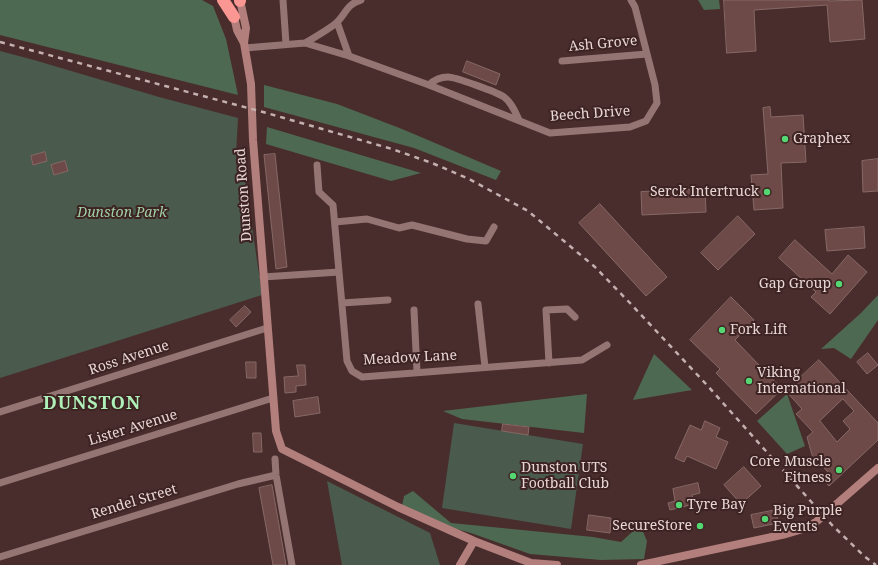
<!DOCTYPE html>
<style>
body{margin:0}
canvas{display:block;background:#482d2c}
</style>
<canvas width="878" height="565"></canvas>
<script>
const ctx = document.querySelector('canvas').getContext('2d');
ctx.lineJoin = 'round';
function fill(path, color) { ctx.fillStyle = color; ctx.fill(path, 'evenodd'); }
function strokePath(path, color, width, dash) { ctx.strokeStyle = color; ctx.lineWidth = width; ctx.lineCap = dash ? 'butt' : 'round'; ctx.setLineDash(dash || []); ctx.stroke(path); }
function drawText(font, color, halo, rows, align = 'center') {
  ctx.font = font + ' "Noto Serif",serif'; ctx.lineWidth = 4; ctx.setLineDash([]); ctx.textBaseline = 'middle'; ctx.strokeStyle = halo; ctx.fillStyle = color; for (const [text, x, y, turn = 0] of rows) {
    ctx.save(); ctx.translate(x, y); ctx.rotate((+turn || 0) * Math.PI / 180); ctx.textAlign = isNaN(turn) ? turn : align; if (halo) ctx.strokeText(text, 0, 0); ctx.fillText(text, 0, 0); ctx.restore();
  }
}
fill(new Path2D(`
 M0,51L34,60L159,97L238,118L236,154L237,178H245L262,295L0,378Z
 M454,423L583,444L571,529L442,508Z
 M327,481L430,533L440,565H342Z`), '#4a5a4c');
fill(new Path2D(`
 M0,0H202L213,6L226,39L238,95L0,35Z
 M698,0H719L720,9L704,10Z
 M264,85L337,104L402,129L501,171L496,180L414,148L264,107Z
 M267,127L421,173L391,181L266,144Z
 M878,295V320L851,359L834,348L821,349L861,313Z
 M654,354L692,390L633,400Z
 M587,394L584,433L462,419L443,411Z
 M787,394L805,446L787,454L757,421Z
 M413,491L451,523L593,537L621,542L640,525L647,541L644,559L601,560L530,554L471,533L449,527L402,506L404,496Z`), '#4e6952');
const building = new Path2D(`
 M724,0H829V1L862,0L865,39L830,42L827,5L754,10L756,51L727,53Z
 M467,61L500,74L496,85L463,72Z
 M770,107L771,117L803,115L806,162L781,163L783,208L754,210L751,175L768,174L763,108Z
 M45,152L47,161L33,165L31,156Z
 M275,154L287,267L276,269L264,155Z
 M878,159V191L863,192L862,161Z
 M65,161L68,171L54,175L51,165Z
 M705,189L706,212L642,215L641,192Z
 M600,204L667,277L646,296L579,223Z
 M738,216L755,234L718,270L701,253Z
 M864,227L865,248L827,251L825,230Z
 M795,240L832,274L848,255L867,272L830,314L811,297L816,292L779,258Z
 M731,297L754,320L735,340L782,389L756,414L716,373L720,369L690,340Z
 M245,306L251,312L236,327L230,320Z
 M868,353L878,365L867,374L857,362Z
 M819,360L878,423V440L829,486L821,478L828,472L812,455L807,437L813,432L796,414L802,409L786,391ZM843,399L854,411L843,421L850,429L837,442L820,421Z
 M246,362H256V378H247Z
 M297,365H305L306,385L296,386V392L285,393L284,377L298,376Z
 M318,397L320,413L295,417L293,401Z
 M705,421L720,428L716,437L728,442L716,469L687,456L684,462L675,458L690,425L701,430Z
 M503,424L529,427L528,435L502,431Z
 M253,433H261L262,452H254Z
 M744,467L761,486L741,504L724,485Z
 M698,483L700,493L692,495L694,504L670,510L668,503L675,501L673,489Z
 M272,485L286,565H273L259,488Z
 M776,510L778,523L754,528L751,515Z
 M589,515L611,518L610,533L587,530Z`);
fill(building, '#6d4a48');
strokePath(building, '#866866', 1);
strokePath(new Path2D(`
 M283,0L286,44
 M337,22L349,56
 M305,43C315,37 326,31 335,24C345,16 346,4 361,0
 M245,48L305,43L349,56L429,85L550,133L630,127L646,121L657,103L655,85L635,7L631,0
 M562,61L647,54
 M429,85C434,80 440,77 448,77C455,77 497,92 504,97C511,102 515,111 519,120
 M317,165L319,192L333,205L347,361L352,371L362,377L582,360L607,345
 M335,222L367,219L399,228L412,225L467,239L486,241L494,227
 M263,277L339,272
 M342,303L388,300
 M478,304L485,367
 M414,310L417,372
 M549,363L546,310L567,309L575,317
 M0,412L267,328
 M275,459L276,475L292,565
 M0,483L273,398
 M0,557L238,484L276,475`), '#947573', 7);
strokePath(new Path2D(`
 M240,0L246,28L244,43L251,84L253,140L276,431L282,449L398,507L474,541L531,563L557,565
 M233,12L237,30L244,43
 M460,565L474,541
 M641,565L786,534L803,529L816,522L878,468`), '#b37f7d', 8);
strokePath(new Path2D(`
 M223,0L234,17
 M240,1V0`), '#fb9793', 12);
strokePath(new Path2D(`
 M0,42L263,112L392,149L432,163L469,179L528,211L595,267L629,302L706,384L832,525L864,556L876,565`), '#c4b0af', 2.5, [5, 5]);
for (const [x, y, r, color] of [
 [785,139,4,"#54d672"],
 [767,192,4,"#54d672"],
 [839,284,4,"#54d672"],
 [722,330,4,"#54d672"],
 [749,381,4,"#54d672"],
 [839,470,4,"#54d672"],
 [513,476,4,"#54d672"],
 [679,505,4,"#54d672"],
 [765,519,4,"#54d672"],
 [700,526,4,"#54d672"]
]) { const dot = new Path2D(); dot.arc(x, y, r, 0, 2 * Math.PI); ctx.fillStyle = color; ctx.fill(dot); strokePath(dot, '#3d2322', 1.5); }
drawText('14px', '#e8d6d5', '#3d2322', [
 ["Ash Grove",603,44,-5],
 ["Beech Drive",590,114,-4],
 ["Dunston Road",244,195,-94],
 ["Ross Avenue",129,358,-18],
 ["Meadow Lane",410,358,-3],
 ["Lister Avenue",133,428,-17],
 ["Rendel Street",134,502,-17]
]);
drawText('14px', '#e8d6d5', '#3d2322', [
 ["Graphex",793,139],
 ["Serck Intertruck",759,192,"right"],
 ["Gap Group",831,284,"right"],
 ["Fork Lift",730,330],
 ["Viking",757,373],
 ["International",757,389],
 ["Core Muscle",831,462,"right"],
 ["Fitness",831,478,"right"],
 ["Dunston UTS",521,468],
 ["Football Club",521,484],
 ["Tyre Bay",687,505],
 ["Big Purple",773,511],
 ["Events",773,527],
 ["SecureStore",692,526,"right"]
], 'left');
drawText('italic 14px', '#a0d0a6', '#3d2322', [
 ["Dunston Park",122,213]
]);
ctx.letterSpacing = '1px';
drawText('bold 18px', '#aff0b8', '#3d2322', [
 ["DUNSTON",92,404]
]);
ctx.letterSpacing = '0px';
</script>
